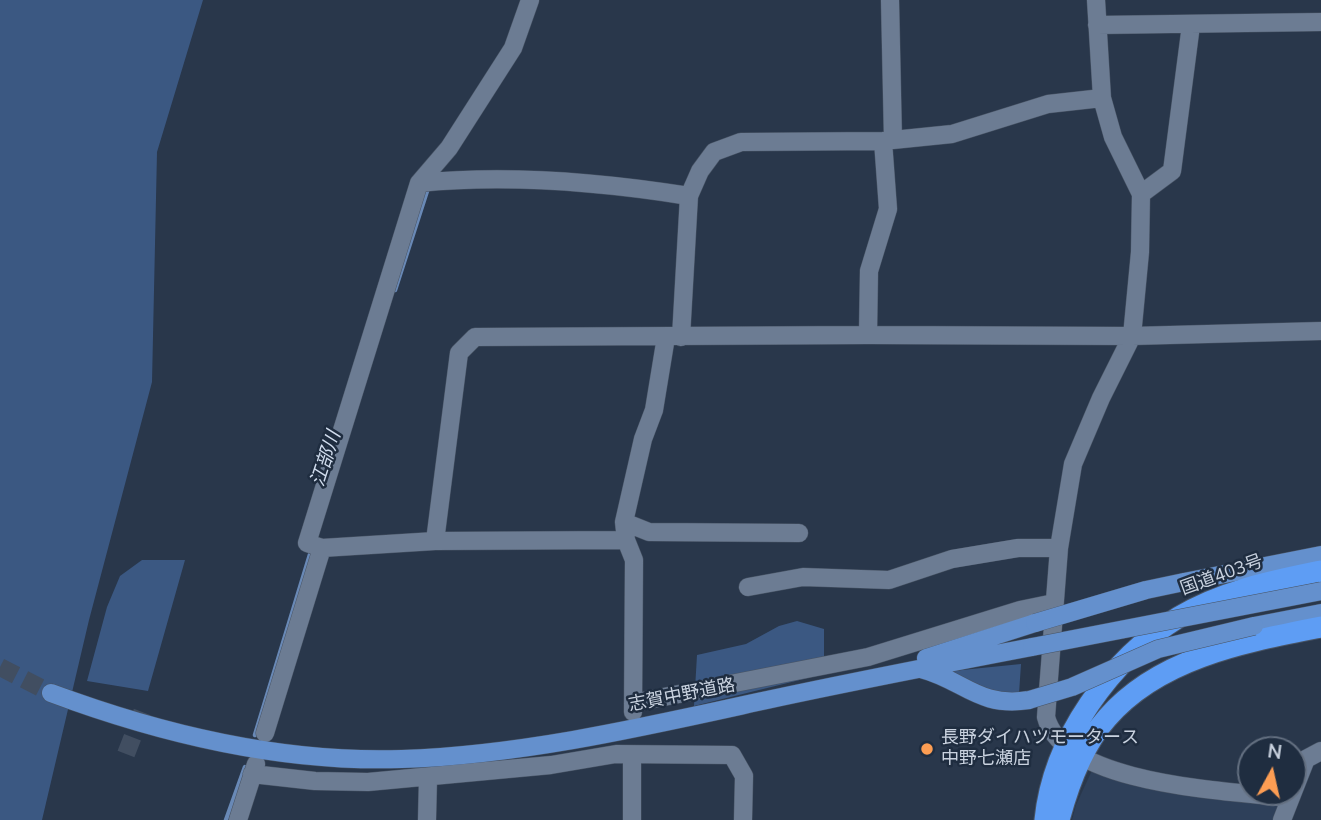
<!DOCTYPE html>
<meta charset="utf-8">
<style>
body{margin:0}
#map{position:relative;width:1321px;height:820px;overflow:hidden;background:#29374b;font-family:"Nunito Sans",sans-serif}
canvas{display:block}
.north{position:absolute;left:1237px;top:736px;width:70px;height:70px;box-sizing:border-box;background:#1f2d40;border:2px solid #636f80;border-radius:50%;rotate:8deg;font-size:19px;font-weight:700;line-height:28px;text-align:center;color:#c9d2df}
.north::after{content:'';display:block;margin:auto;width:24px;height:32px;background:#fc9d53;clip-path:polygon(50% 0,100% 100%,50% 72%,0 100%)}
</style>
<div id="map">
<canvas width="1321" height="820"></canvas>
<div class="north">N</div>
</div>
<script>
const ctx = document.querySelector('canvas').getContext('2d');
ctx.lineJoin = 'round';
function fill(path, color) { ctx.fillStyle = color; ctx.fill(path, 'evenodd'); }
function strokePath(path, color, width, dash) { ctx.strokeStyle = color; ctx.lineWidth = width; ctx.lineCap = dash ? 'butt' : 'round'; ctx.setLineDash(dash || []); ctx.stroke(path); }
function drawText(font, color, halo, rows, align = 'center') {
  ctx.font = font + ' "Nunito Sans","Noto Sans JP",sans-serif'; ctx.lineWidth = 5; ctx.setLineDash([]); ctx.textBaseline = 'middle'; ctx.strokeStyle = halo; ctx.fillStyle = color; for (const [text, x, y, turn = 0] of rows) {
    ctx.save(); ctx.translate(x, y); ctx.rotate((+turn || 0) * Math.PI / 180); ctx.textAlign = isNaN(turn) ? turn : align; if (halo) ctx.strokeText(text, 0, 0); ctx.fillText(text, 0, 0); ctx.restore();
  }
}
fill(new Path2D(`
 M1095,764L1290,798L1282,820H1072L1076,805Z`), '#2e405a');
fill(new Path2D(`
 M0,0H203L157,152L152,382L89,620L42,820H0Z
 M142,560H185L148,691L87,681L107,607L120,576Z
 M797,621L824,629V674L694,706L697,655L746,644L779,626Z
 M1021,664L1019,694C993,695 973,684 952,671Z`), '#3b5882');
strokePath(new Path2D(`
 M395,290L427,191
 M255,735L312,548
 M226,820L245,767`), '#6989b6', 4.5);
strokePath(new Path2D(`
 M126,754L145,705`), '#414e61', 18, [18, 9]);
strokePath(new Path2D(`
 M0,667L51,693`), '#414e61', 18, [18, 9]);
const minor = new Path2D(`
 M890,0L893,140
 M1096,0L1102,98L1113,137L1141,194L1140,252L1132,336L1101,398L1073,464L1059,548L1046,717C1064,786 1233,791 1290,798
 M1097,25L1321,22
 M419,183C508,174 601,182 689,196
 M1141,194L1172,171L1191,25
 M868,335L869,271L888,209L883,141
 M681,337L689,196L700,171L714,152L741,142L883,141L952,134L1048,104L1102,98
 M624,522L649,532L799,533
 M435,541L459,353L475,337L868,335L1132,336L1321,331
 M322,548L435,541L626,540
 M748,587L803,577L889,580L952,559L1018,548H1059
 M633,703L868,657L1020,610L1054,603
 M633,712L634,560L626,540L624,522L643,439L654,410L666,337
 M265,733L322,548L307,543L419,183L449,148L513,48L530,0
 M252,774L315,781L368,782L551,765L616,754L732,755L744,776L743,820
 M1293,792L1306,759L1321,751
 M238,820L256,764
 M427,820L428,778
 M632,820V755
 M1282,820L1293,792`);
const major = new Path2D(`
 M1184,582L1321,555
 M1254,626L1321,613
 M926,658L1035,623
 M921,669C964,680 978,708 1029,700
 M51,693C161,734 283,763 402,759C524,755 648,726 767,700C855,681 943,664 1032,647`);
const highway = new Path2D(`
 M1045,820C1053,739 1111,659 1179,617C1222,591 1272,581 1321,571
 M1059,820C1068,786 1083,745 1107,718C1160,657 1246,642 1321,627`);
strokePath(minor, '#485465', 19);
strokePath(major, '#485465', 19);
strokePath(highway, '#485465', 23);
strokePath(minor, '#6c7c93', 18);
strokePath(major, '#6490cd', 18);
strokePath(highway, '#5e9df4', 21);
const majorBridge = new Path2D(`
 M1035,623L1146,590L1184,582
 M1032,647L1321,591
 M1029,700L1072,687L1158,649L1254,626`);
strokePath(majorBridge, '#485465', 19, []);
strokePath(majorBridge, '#6490cd', 18);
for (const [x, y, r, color] of [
 [927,749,7,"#fc9d53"]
]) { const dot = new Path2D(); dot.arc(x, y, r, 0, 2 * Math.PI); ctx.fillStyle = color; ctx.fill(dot); strokePath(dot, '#1f2d40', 2.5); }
drawText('18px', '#c9d2df', '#1f2d40', [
 ["国道403号",1222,576,-20],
 ["志賀中野道路",682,696,-11]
]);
drawText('18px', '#c9d2df', '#1f2d40', [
 ["長野ダイハツモータース",941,739],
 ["中野七瀬店",941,760]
], 'left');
drawText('italic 19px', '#d1ddee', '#1f2d40', [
 ["江部川",327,459,-72]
]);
</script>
